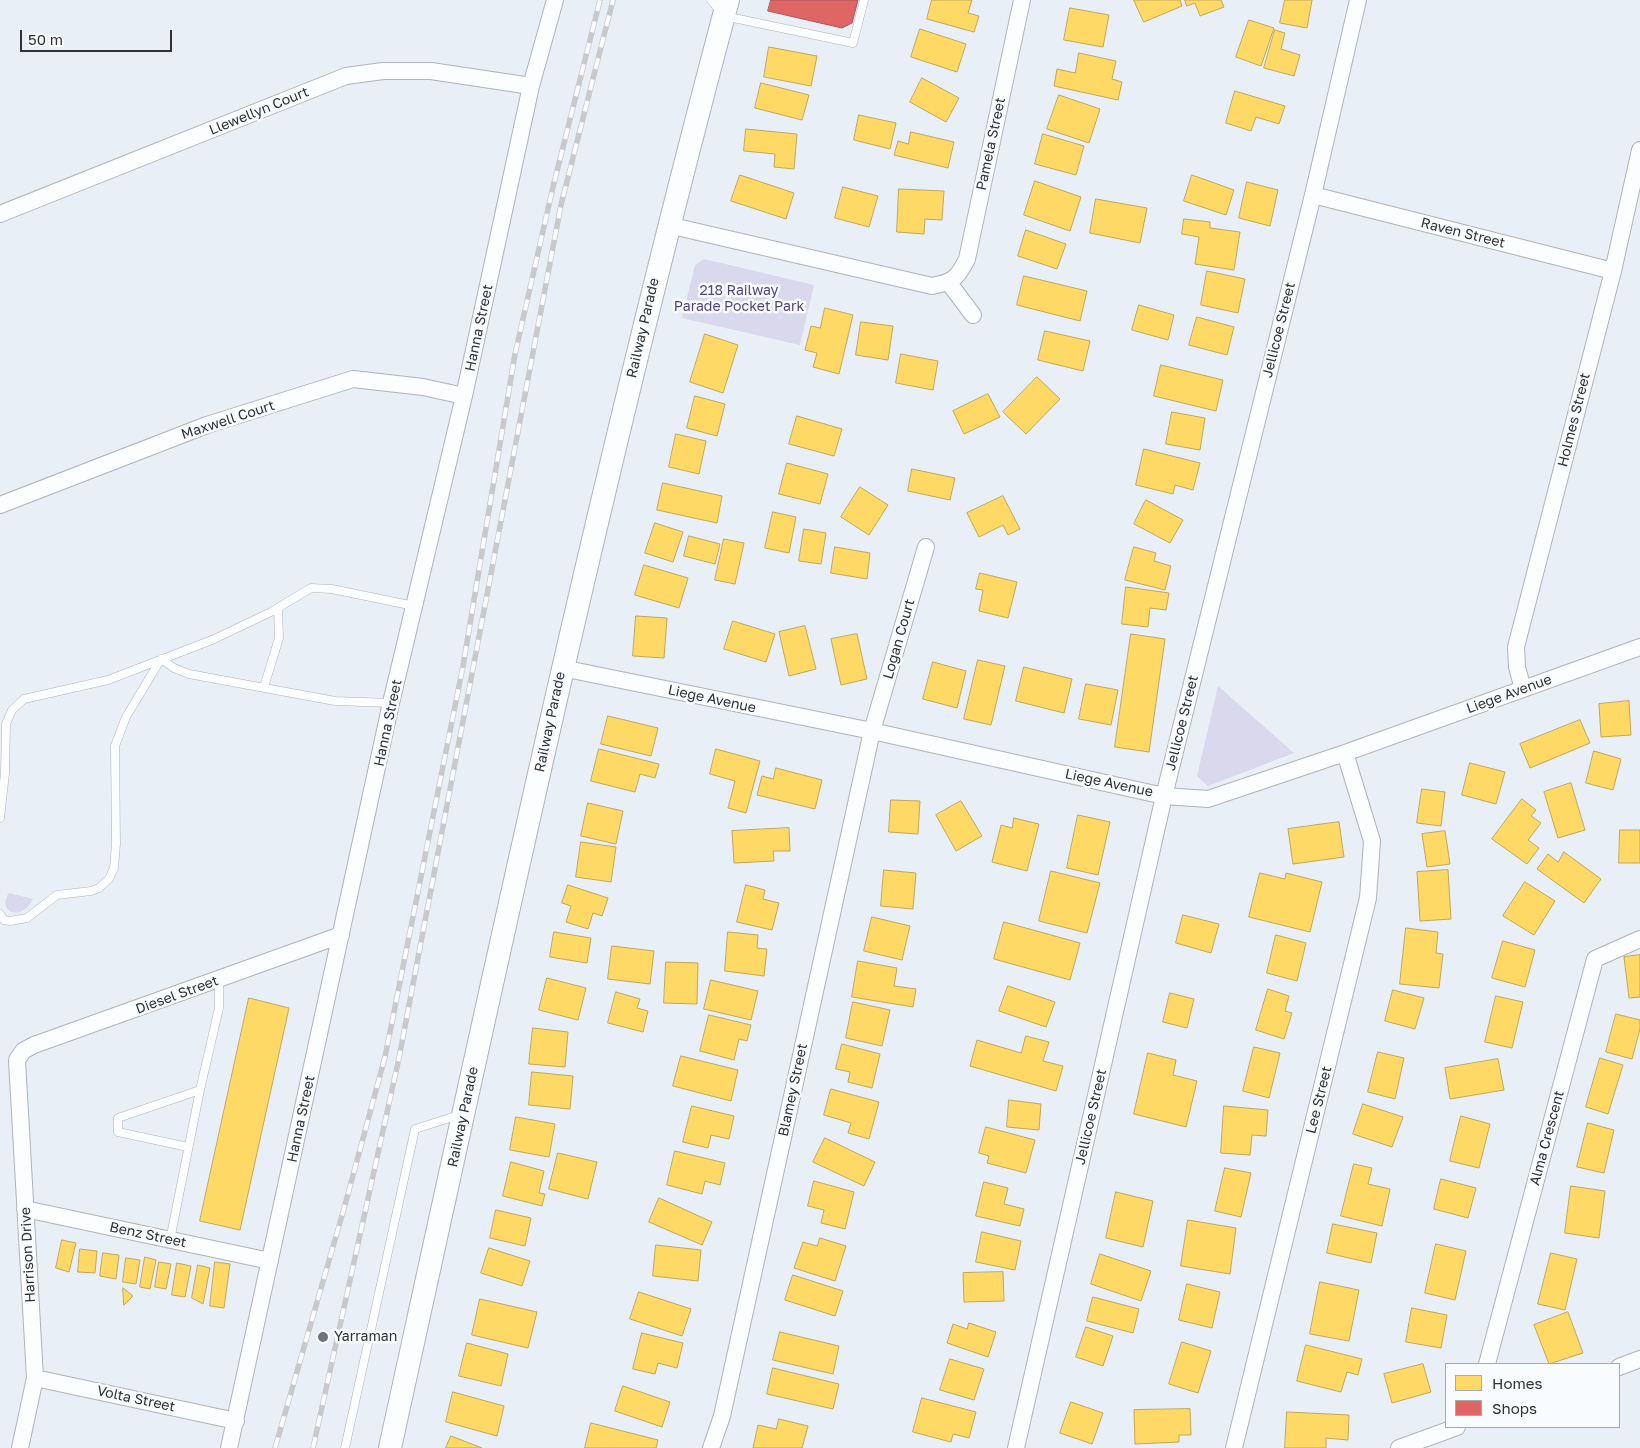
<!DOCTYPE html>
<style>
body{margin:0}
#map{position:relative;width:1640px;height:1448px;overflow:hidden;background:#e8eff6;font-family:"Golos Text",sans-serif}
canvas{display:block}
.legend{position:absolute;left:1445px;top:1363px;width:175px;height:65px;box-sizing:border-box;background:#f9fcfe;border:1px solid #a7abae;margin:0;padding:6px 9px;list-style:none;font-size:15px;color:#2d3236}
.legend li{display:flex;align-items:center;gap:10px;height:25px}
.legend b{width:25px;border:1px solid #a7abae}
.scale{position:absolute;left:20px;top:30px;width:152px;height:22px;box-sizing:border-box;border:2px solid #2d3236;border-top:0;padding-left:6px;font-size:15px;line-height:18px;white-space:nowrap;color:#2d3236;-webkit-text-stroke:4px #f9fcfe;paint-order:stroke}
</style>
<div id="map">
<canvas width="1640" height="1448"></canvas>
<ul class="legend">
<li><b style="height:14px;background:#ffd966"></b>Homes</li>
<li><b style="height:14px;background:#e06666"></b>Shops</li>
</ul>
<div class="scale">50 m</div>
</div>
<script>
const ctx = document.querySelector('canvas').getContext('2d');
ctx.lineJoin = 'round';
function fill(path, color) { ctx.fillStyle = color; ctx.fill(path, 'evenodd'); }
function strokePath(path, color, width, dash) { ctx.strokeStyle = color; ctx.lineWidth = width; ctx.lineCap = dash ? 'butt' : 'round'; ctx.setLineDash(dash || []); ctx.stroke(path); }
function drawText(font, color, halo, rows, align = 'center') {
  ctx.font = font + ' "Golos Text",sans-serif'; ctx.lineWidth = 5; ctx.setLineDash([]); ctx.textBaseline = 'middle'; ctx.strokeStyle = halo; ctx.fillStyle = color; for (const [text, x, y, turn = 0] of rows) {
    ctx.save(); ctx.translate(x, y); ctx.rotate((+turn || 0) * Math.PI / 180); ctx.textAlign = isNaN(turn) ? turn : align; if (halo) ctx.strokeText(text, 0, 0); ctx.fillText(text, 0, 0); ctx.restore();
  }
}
fill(new Path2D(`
 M704,259L814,285L800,345L682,318L695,265Z
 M1218,686L1294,753L1208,786L1197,776Z
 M9,893L33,899C28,908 22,914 11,912C4,908 4,899 9,893Z`), '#d9d8ed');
const homes = new Path2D(`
 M932,0H972L968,13L979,16L974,32L927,19Z
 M1134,0H1180L1182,6L1144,22Z
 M1185,0H1221L1224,7L1200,16L1195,3L1187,6Z
 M1285,0H1312L1307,28L1280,23Z
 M1070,8L1109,15L1103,47L1064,40Z
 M1249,20L1274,28L1261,66L1236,57Z
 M920,29L966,44L957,72L911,57Z
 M1275,30L1285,33L1281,49L1300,55L1294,76L1264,68Z
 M769,47L817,56L811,86L764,77Z
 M1079,53L1116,61L1112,79L1122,82L1118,100L1054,86L1057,69L1075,73Z
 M922,78L959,98L946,122L910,102Z
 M761,83L809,95L802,120L755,108Z
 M1235,91L1285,106L1279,124L1256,117L1251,131L1226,123Z
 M1059,95L1100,109L1089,143L1047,129Z
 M859,115L896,123L890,149L854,140Z
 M746,129L797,134L794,169L774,167L775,154L744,151Z
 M911,132L954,142L948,168L894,155L898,141L908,144Z
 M1043,134L1084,146L1076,175L1035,164Z
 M740,175L794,193L786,219L731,201Z
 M1192,175L1234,190L1226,215L1184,201Z
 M1035,181L1081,197L1070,231L1024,215Z
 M1247,182L1278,190L1270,226L1239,218Z
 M843,187L878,196L869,227L835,218Z
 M899,189L944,191L942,220L925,219L924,234L897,232Z
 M1096,199L1147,208L1140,243L1090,233Z
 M1184,219L1210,222V228L1240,232L1234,270L1195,264L1199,237L1182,234Z
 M1026,230L1066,244L1057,269L1018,256Z
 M1207,271L1245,279L1238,313L1201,305Z
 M1024,276L1087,291L1080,321L1017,305Z
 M1139,305L1174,315L1168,340L1132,330Z
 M825,308L853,315L839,374L813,367L817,353L805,350L811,326L820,328Z
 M1197,317L1234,327L1227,355L1189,345Z
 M861,322L893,326L888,360L856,355Z
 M1045,331L1090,341L1083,371L1038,360Z
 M705,334L738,345L723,393L690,382Z
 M901,354L938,361L933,390L896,383Z
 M1161,365L1223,380L1216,411L1154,396Z
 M1037,377L1060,399L1026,434L1003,412Z
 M988,394L1000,417L964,434L953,411Z
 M695,396L725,404L717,436L687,428Z
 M1172,412L1205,418L1200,450L1166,444Z
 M797,416L842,429L834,456L789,444Z
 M676,434L706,441L699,474L669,467Z
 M1144,449L1200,463L1193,490L1175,485L1173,494L1136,485Z
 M787,463L828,474L820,504L779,494Z
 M912,469L955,478L950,500L908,491Z
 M663,483L722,496L717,523L657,510Z
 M860,487L888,505L869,535L841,517Z
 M1003,496L1020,529L1008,535L1003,525L979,537L967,513Z
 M1146,500L1183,520L1170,543L1134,524Z
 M773,512L796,517L789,553L765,548Z
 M655,523L683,532L673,562L645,553Z
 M804,529L826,533L821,564L799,561Z
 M689,536L720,544L715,564L684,556Z
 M724,539L744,543L735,584L715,580Z
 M835,547L870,553L867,579L831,573Z
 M1134,547L1156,553L1154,561L1171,566L1165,590L1125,580Z
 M644,565L688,578L679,608L635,595Z
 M980,573L1017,582L1008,618L979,611L983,590L976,589Z
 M1126,587L1169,593L1166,610L1150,608L1148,627L1122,624Z
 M636,616L667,618L664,658L633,656Z
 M733,621L775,634L766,662L724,649Z
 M805,626L816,669L789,676L779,632Z
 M857,634L867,679L841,685L831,639Z
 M1131,634L1165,639L1149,752L1115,747Z
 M978,660L1005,666L991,725L964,719Z
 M933,662L966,671L957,708L923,699Z
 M1024,667L1072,679L1064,713L1016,701Z
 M1086,684L1118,690L1111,725L1079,719Z
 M1629,701L1631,735L1601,737L1599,704Z
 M608,716L658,728L651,756L601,744Z
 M1580,720L1590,743L1530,768L1520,744Z
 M599,749L659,764L655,778L640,774L635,792L591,781Z
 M716,749L760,761L746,813L728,808L735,781L710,774Z
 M1594,751L1621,759L1613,790L1586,783Z
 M1470,763L1505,772L1496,804L1462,795Z
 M776,768L822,780L815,809L757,795L762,776L773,779Z
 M1571,783L1585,830L1558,838L1544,792Z
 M1422,789L1445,792L1441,826L1417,823Z
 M1522,799L1536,810L1531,816L1541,823L1528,840L1539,848L1527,864L1492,839Z
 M891,800L920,801L918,834L889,832Z
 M961,801L982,836L956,851L936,815Z
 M588,803L623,811L616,844L581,836Z
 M1078,815L1110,822L1098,875L1067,868Z
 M1014,818L1039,824L1027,871L992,862L1001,825L1012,828Z
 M1339,822L1344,857L1293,864L1288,829Z
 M789,828L790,851H773L774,861L734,863L732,831Z
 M1620,830H1640V863H1619Z
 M1445,831L1450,864L1427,867L1422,834Z
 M581,842L616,847L611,882L576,877Z
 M1564,852L1601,879L1584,903L1537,869L1548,854L1558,862Z
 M884,870L916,873L913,909L881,906Z
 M1448,870L1451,919L1420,921L1417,872Z
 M1051,871L1100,883L1087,933L1039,921Z
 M1260,873L1285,879L1286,873L1322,882L1310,932L1249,917Z
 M1525,882L1555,901L1534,935L1503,916Z
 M568,885L608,898L602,916L593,913L588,929L566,922L571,906L562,903Z
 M746,885L765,890L763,899L779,903L772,930L737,922Z
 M1183,915L1219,924L1211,953L1176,943Z
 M872,917L910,926L902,960L864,951Z
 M1004,922L1080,943L1070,980L994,959Z
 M1406,928L1438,932L1436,953L1443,954L1439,988L1400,984Z
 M554,932L591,938L587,963L550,957Z
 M728,932L758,935L757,948L767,949L764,976L725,971Z
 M1276,935L1306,943L1297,981L1267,973Z
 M1503,941L1535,950L1525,987L1492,978Z
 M612,946L654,951L650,984L608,979Z
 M1640,955V997L1629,998L1624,957Z
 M858,961L897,968L894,986L916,989L913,1007L852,997Z
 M666,962L698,963L697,1004L664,1003Z
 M547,978L586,988L578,1020L539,1010Z
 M711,980L758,991L751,1020L704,1009Z
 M1008,986L1055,1002L1046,1027L999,1011Z
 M1268,989L1289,996L1285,1011L1292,1013L1284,1039L1256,1030Z
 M1393,990L1424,998L1415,1029L1385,1021Z
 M616,992L640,999L637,1008L648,1011L643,1032L608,1023Z
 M1170,993L1194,999L1187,1028L1163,1022Z
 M1496,996L1523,1002L1512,1048L1485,1042Z
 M249,998L289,1008L240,1230L200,1221Z
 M853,1002L890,1010L882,1046L846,1038Z
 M1616,1014L1640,1020V1029L1632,1059L1606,1052Z
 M709,1015L751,1025L747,1041L739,1039L734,1060L700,1051Z
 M533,1028L568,1032L565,1067L529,1064Z
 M1026,1036L1049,1042L1043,1061L1063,1066L1056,1091L970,1066L977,1040L1021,1053Z
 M842,1044L880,1054L872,1088L848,1082L850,1072L836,1069Z
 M1254,1047L1280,1053L1269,1098L1243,1091Z
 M1378,1052L1404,1058L1395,1099L1368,1092Z
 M1148,1053L1176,1060L1173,1075L1197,1081L1186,1127L1134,1114Z
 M681,1056L738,1070L731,1101L673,1086Z
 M1600,1058L1623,1065L1608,1114L1586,1107Z
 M1498,1059L1504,1090L1450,1099L1445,1068Z
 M532,1072L573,1076L570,1109L529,1105Z
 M831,1089L879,1102L869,1139L848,1133L851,1123L824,1115Z
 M1009,1100L1041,1104L1039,1130L1007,1127Z
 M1363,1104L1403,1117L1392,1147L1353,1134Z
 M692,1106L734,1116L729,1139L711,1135L708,1148L683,1142Z
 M1224,1106L1268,1110L1266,1136L1252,1135L1250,1155L1221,1153Z
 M1461,1116L1490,1124L1479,1168L1450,1161Z
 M516,1117L555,1124L549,1157L510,1150Z
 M1588,1123L1614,1130L1604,1173L1577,1167Z
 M986,1127L1035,1140L1026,1173L987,1163L989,1156L979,1153Z
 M825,1138L875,1162L864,1186L813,1162Z
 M675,1151L725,1163L720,1185L705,1181L702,1194L667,1185Z
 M558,1153L597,1162L588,1199L549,1189Z
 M511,1162L544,1171L539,1193L545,1194L542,1206L503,1196Z
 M1354,1164L1372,1168L1368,1184L1390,1189L1382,1226L1341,1216Z
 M1225,1168L1251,1173L1241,1217L1215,1211Z
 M1441,1179L1476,1188L1468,1218L1434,1209Z
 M814,1181L854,1192L845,1229L821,1223L824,1210L808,1206Z
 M984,1182L1008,1188L1004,1204L1024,1209L1020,1226L976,1216Z
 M1571,1186L1605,1191L1599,1238L1565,1233Z
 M1116,1192L1153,1201L1143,1247L1106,1238Z
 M659,1198L712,1222L702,1245L649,1222Z
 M496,1210L531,1218L525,1246L490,1238Z
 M1188,1220L1236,1228L1230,1274L1181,1266Z
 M1333,1224L1377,1233L1371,1263L1327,1253Z
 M982,1232L1021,1241L1015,1270L976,1262Z
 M820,1238L846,1246L835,1281L794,1268L803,1242L817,1246Z
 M62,1240L76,1243L69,1272L56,1268Z
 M1436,1244L1466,1251L1455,1300L1425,1293Z
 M656,1245L701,1250L698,1281L653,1276Z
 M489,1248L530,1261L522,1286L481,1273Z
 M80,1249L97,1251L95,1273L78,1272Z
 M103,1253L119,1255L116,1279L100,1276Z
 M1551,1253L1577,1259L1565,1310L1538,1304Z
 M1100,1254L1151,1271L1141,1301L1091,1284Z
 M145,1257L156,1260L150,1289L140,1287Z
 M126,1258L140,1260L136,1284L123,1282Z
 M159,1262L171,1264L166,1289L155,1287Z
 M215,1262L230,1264L224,1308L210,1306Z
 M177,1263L191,1266L185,1297L172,1295Z
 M198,1265L210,1268L203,1304L192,1298Z
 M1003,1272L1004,1301L964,1302L963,1273Z
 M793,1275L843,1291L835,1316L785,1300Z
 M1320,1282L1359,1290L1349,1341L1310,1334Z
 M1187,1284L1220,1292L1212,1328L1179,1320Z
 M123,1288L133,1296L124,1305Z
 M639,1292L691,1309L682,1336L630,1319Z
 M1093,1297L1139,1309L1133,1333L1087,1321Z
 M480,1299L537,1312L528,1348L472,1335Z
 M1412,1308L1447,1315L1441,1348L1406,1342Z
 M1568,1312L1583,1353L1549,1364L1534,1325Z
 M969,1323L996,1332L988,1357L947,1343L953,1324L967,1329Z
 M1086,1327L1113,1336L1103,1366L1076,1357Z
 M780,1332L839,1346L833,1374L773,1360Z
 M642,1333L683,1343L677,1368L658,1363L655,1374L633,1369Z
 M1182,1342L1211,1351L1198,1393L1169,1384Z
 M467,1343L508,1354L501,1386L459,1376Z
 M1306,1345L1362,1359L1358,1375L1347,1372L1341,1392L1297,1381Z
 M950,1359L984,1369L974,1400L940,1390Z
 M1423,1364L1431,1392L1392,1403L1384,1374Z
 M773,1368L839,1384L833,1409L767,1394Z
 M623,1386L670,1402L662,1427L615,1411Z
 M453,1392L504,1406L497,1436L446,1422Z
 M922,1398L976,1412L969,1438L953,1434L951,1442L913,1432Z
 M1071,1402L1103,1413L1092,1444L1060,1433Z
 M1190,1409L1191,1435H1179V1442L1135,1444L1134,1410Z
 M1287,1412L1349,1415L1348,1440L1326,1438V1448H1285Z
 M779,1419L808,1426L802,1448H753L758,1425L776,1429Z
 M591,1423L658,1440L656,1448H585Z
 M451,1436L482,1448H446Z`);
fill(homes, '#ffd966');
strokePath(homes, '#c0a758', 1);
const shops = new Path2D(`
 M771,0H858L852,23L842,28L768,11Z`);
fill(shops, '#e06666');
strokePath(shops, '#aa5658', 1);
const lane = new Path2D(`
 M711,0L724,16L853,43L864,0
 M161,659L174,668L189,674L335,701L391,703
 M264,687L279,638L278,608
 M0,818L5,773L6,724L12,710L24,699L108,680L212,640L271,612L311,588L332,589L414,606
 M0,914L4,920L10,921L27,918L57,895L91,891L99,888L109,879L114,868L116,844L115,746L126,717L161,659
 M188,1147L118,1132V1118L200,1090
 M170,1240L200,1090L219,1008V980
 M345,1448L415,1129L459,1115`);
const street = new Path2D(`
 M1313,195L1613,271
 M0,214L346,76L383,71H431L531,86
 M668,225L932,286C953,282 957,279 967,259L1022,0
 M949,283L973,315
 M0,505L207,425L353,379L423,387L464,396
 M562,668L872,731L1164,796L1208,799L1345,753L1640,647
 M1523,689L1517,667L1516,647L1613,271L1640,150
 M25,1209L270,1261
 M1487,1364L1595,959L1640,939
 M1619,1367L1640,1359
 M35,1378L236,1421
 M20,1448L35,1378L17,1060L23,1051L34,1045L341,935
 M229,1448L391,703L464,396L531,86L555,0
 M711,1448L722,1416L872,731L926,547
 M1016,1448L1164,796L1313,195L1358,0
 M1234,1448L1368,898L1372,841L1345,753
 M1399,1448L1457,1427`);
const secondary = new Path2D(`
 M390,1448C496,964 600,479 728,0`);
strokePath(lane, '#aeb4b9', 9);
strokePath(street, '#aeb4b9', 18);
strokePath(secondary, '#aeb4b9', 24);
strokePath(lane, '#fcfdfe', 8);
strokePath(street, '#fcfdfe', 16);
strokePath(secondary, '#fcfdfe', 22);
const rail = new Path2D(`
 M275,1448L345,1205L385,1057L463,666L515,354L553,187L600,0
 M313,1448L399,1058L561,205L613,0`);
strokePath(rail, '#c7c9cb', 5.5);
strokePath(rail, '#f9fcfe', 4, [11]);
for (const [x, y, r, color] of [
 [323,1337,6,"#6e7479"]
]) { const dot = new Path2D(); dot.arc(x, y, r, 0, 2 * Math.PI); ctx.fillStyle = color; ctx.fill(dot); strokePath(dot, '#f9fcfe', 2); }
drawText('14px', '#2d3236', '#f9fcfe', [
 ["Llewellyn Court",259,111,-22],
 ["Pamela Street",991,144,-78],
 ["Raven Street",1463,233,14],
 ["Hanna Street",479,328,-78],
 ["Railway Parade",643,328,-77],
 ["Jellicoe Street",1279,330,-76],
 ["Maxwell Court",228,420,-18],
 ["Holmes Street",1574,420,-76],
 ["Logan Court",899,639,-74],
 ["Liege Avenue",1509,694,-20],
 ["Liege Avenue",712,699,12],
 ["Railway Parade",550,722,-78],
 ["Hanna Street",388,723,-78],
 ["Jellicoe Street",1182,723,-76],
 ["Liege Avenue",1109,783,12],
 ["Diesel Street",177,995,-20],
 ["Blamey Street",793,1090,-78],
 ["Lee Street",1319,1100,-76],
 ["Railway Parade",463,1117,-78],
 ["Jellicoe Street",1091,1117,-77],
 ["Hanna Street",301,1119,-78],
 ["Alma Crescent",1547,1138,-75],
 ["Benz Street",148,1235,12],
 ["Harrison Drive",28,1255,-93],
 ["Volta Street",136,1399,12]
]);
drawText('14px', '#55447c', '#f9fcfe', [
 ["218 Railway",739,291],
 ["Parade Pocket Park",739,307]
]);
drawText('14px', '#2d3236', '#f9fcfe', [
 ["Yarraman",334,1337]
], 'left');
</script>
